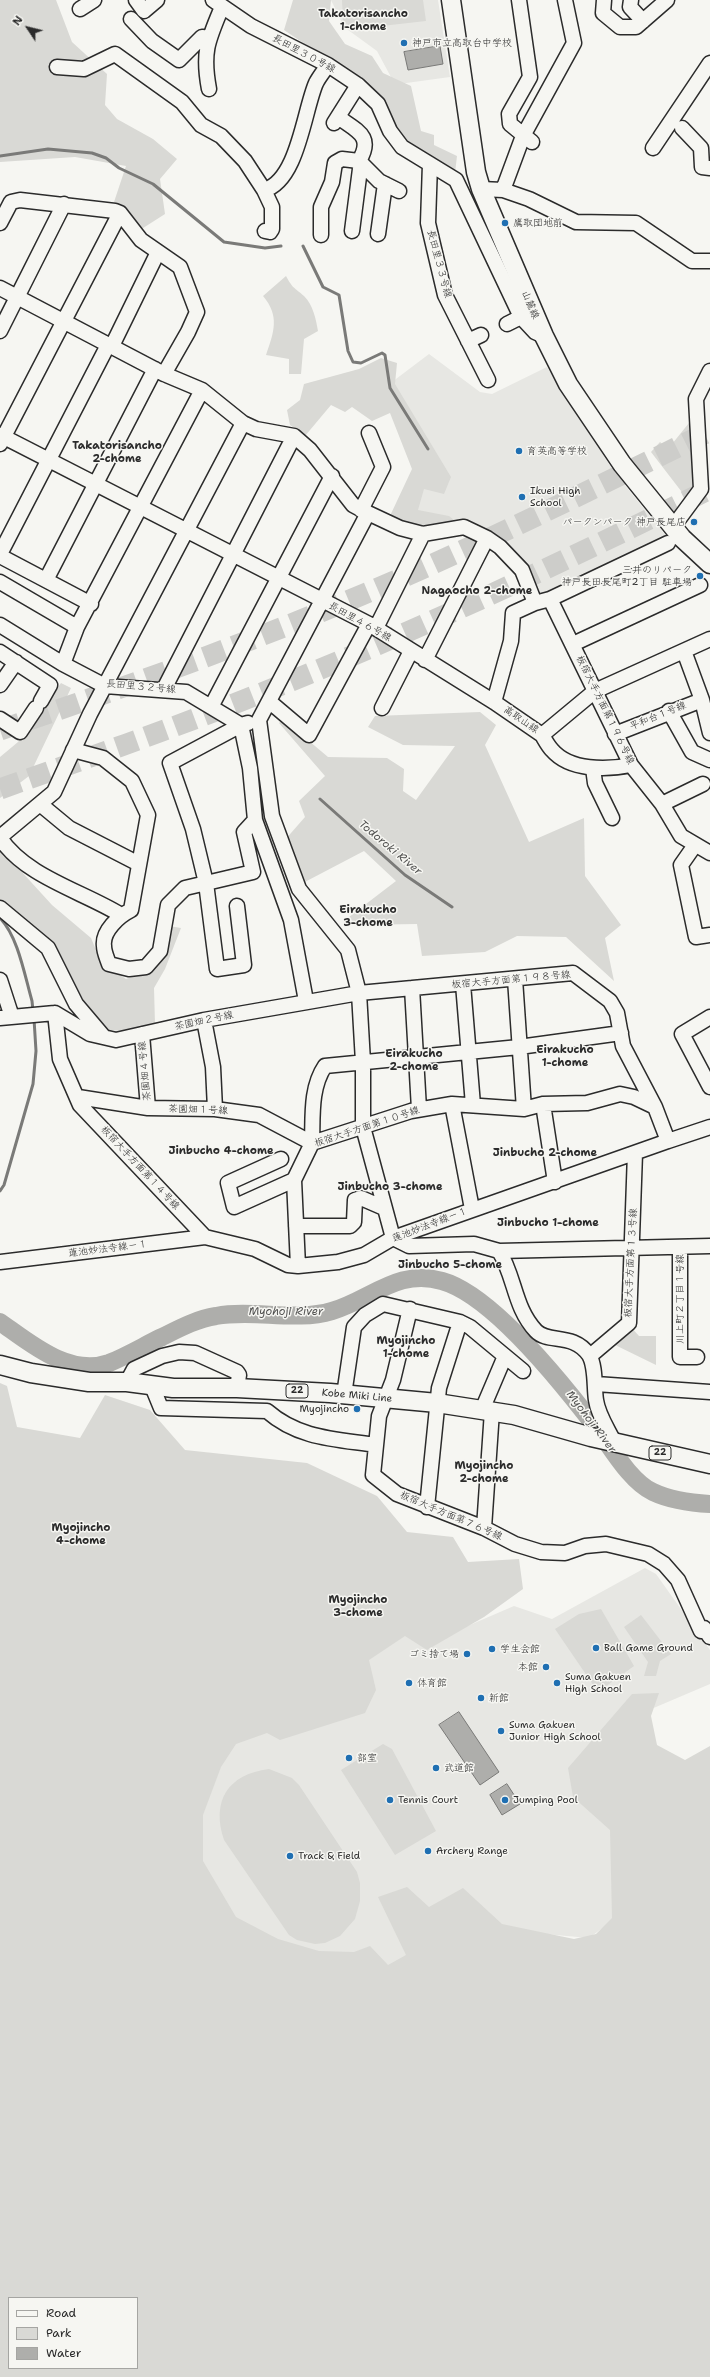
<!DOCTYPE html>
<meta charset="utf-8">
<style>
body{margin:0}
#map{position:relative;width:710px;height:2377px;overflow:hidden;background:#f6f6f2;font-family:"Shantell Sans",sans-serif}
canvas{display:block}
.legend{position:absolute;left:8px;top:2297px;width:130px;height:72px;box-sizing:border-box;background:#f6f6f2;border:1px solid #a5a5a2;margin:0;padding:5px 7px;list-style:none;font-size:12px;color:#2b2b2b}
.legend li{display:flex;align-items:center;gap:8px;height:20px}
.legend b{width:20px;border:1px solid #a5a5a2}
.north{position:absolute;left:8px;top:8px;width:40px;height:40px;-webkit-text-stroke:3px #f6f6f2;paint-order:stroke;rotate:305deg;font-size:11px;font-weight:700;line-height:16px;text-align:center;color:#2b2b2b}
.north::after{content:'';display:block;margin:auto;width:14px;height:18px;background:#2b2b2b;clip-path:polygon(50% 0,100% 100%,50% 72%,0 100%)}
</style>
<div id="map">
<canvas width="710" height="2377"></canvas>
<ul class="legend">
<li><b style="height:5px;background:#f6f6f2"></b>Road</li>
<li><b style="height:11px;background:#d9d9d5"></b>Park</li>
<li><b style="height:11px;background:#aeaeab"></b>Water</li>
</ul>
<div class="north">N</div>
</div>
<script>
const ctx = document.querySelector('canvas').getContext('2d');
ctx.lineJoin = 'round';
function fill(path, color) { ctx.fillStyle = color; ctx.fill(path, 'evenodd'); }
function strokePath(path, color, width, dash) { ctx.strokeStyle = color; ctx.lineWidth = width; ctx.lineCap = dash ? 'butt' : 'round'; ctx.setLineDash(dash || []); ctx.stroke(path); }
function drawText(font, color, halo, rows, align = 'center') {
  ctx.font = font + ' "Shantell Sans","Klee One",sans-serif'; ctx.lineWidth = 3; ctx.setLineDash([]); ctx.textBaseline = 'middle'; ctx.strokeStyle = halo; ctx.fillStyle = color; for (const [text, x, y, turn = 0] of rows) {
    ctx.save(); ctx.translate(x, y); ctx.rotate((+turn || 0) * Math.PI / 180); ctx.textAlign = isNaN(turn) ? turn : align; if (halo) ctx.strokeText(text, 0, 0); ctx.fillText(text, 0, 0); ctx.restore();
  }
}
fill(new Path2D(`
 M331,0H438L450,77L399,84L392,79L377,51L344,27Z
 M429,354L480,392L492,394L547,367L614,472L667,537L537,600L525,568L465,523H399L429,450L392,382Z
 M645,1568L656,1574L710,1650V1684L609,1727L617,1826L612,1921L589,1938L478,1928L387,1982L237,1936L185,1833L207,1761L357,1657L399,1624L428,1643L514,1606L552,1619Z`), '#e7e7e3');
fill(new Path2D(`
 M0,0H56L72,42L107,74L105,105L117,119L153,139L177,159L160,179L165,214L140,230L114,202L126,166L75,157L0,162Z
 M293,0H331L329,21L345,44L372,56L383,73L411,86L421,131L434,135V145L457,156L455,173L396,134L339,67L284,30Z
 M342,0H423L426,21L355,29L343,22Z
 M286,276C293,289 294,287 304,296C313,305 316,319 318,331L304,339L301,374H289V359L266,355C274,332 280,316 263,296Z
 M381,358L397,363L395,384L451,477L444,494L424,489L418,510L449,516L460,525L423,531L389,518L412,469L390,413L372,421L352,407L345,412L331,405L305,436L290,425L287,410L300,400L304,384L359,369Z
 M693,418L697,487L688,500L651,452L660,442L668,449Z
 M61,683L71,688L29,776L0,798V757L18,742Z
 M480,712L496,725L485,745L529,842L584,818L585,876L621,925L605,938L614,981L566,937L517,936L485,952L422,956L417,924L355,925L349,917L396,881L364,851L301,884L284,841L305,817L299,801L325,776L279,723L283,719L328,757L387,758L404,769L403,791L416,800L455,746L403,745L368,727L375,716Z
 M0,848L52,905L91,938L101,962L126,979L147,972L169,926L181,928L165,969L154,988L155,1024L124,1031L109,1030L85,1003L53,944L0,900Z
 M630,1326L639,1336H656V1365L611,1343Z
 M0,1383L7,1386L17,1427L80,1438L105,1395L150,1410L185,1450L307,1463L377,1496L407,1532L453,1537L468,1562L519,1559L523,1589L484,1617L427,1650L405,1636L369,1660L376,1690L365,1713L280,1740L267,1733L236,1744L221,1767L203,1815V1861L236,1917L278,1939L319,1951L354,1952L370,1946L388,1965L406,1955L378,1897L407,1887L429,1907L463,1888L502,1924L574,1939L596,1934L612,1918L610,1830L573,1797L568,1768L632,1694L659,1693L651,1716L657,1745L685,1760L710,1746V2377H0ZM9,2298H137V2368H9Z
 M601,1609L634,1666L598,1692L555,1629L579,1614Z
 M641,1615L671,1654L660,1661L656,1676H644L648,1662L624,1627Z
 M383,1744L392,1749L436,1831L395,1855L341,1770Z
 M269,1769L292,1778L299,1785L357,1872L360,1883V1901L355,1919L340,1936L325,1943L315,1944L297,1940L289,1935L224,1840C211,1801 228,1774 269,1769Z`), '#d9d9d5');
const water = new Path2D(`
 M440,46L443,64L408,70L404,52Z
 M459,1712L499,1772L480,1785L439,1725Z
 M507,1784L520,1804L502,1815L490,1795Z`);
fill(water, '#aeaeab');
strokePath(water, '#7a7a78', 1);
strokePath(new Path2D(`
 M0,156L48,149L92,153L106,158L119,168L153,184L224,242L265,248L281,246
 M303,246L323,287L339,295L348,351L353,362L361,363L382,353L385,355L390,388L428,449
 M320,799L405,875L452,907
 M0,918C18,936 25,977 32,1001L33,1011
 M0,1191L4,1185L33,1084L36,1051L34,1019`), '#7a7a78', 3);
strokePath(new Path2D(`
 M0,1322C30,1343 69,1377 109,1363C127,1356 145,1345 162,1337C180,1328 197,1319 216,1316C254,1309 295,1322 332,1311C372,1299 398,1268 442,1281C493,1295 566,1388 598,1430C612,1449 631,1482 653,1492C670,1500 691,1503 710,1504`), '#aeaeab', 18);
strokePath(new Path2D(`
 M0,730C134,684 269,636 399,579C504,533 607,482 710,431
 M0,789C76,762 151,736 226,707C391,643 552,568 710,489`), '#cdcdca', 21, [21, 10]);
const minor = new Path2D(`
 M136,0L144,11L157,0
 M213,0L251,26L328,65L358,85L378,104L390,131L402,147L456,180L521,317L535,332L544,336
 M519,0L530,77L509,114L510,124L532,142
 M604,0L603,13L620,27H636L667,0
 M631,0L630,7L643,21
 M80,9L94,0
 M131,19L152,41L179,60L202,37L209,38
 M57,67L84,69L115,54L182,102L201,125L221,136L245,161L264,190L272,207V229L270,232L265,231
 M209,89C202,52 208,40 222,7
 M338,117C357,131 374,136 359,161L360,169L352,231
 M334,123L358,85
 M682,128L701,148L702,167L710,168
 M653,148L710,63
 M430,164L428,223L445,295L488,380
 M481,189L503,190L529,199L576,222L636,223L692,261H710
 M264,190C298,181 304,110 316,83C319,77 324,71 328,65
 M503,190L523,136L574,43L565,0
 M0,223L11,202L20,200L115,211L120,213L141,240L180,267L197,312L188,332L164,374
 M378,234L385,184
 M321,235V207L332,182L335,163L342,159L359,161L379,181L399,191
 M0,288L164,374L202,390L243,423L256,429L294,436L310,450L353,505L368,513L400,528L423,534L464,527L487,538L500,547L522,570L535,603
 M507,324L521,317
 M0,331L64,204
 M468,341L481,335
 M112,346L158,252
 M0,435L369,624L494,702L542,735C545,740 548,746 552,750C570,771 607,770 631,765
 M0,444L120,213
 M361,510L383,467L369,433
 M368,513L259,720L272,816L299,889L348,950L359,993L363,1062V1127L393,1238
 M673,527L701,489L696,399L710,371
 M0,554L108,345
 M0,556L91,604
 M46,580L155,369
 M0,582L77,627
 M550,599L631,765L662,804L681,836L710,853
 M0,625L63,664L105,686L186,692L241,725L250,768L255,820L291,920L306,1001
 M376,628L423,534
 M573,644L700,585
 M684,651L702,700L710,733
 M0,652L50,685L41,701
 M425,660L487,538
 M63,664L77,627L202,390
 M0,685L16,662
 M164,689L294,436
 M270,702L309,735L369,624
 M494,702L511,641L513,613L535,603L550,599L668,543
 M211,707L332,476
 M382,708L411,651
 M669,711L692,752L710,760
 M0,719L20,732L36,708
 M615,734L702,700
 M542,735L595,691L710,639
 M73,750L103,758L132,781L148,815L131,910C119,916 102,931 104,946C104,952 107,958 109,964L129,969L146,967L160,951L168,905L185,888L253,872L244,832L255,820
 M593,768L595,783L612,818
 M40,804L69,828L139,864
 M662,804L703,784
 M0,837L54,792L90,714L243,423
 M0,838C26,877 82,891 121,915
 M695,845L681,865L696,937L710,935
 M237,906L244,965L217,969L206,883L193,829L170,763L241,725L248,723
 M0,908L48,948L76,1004L104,1037
 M515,979L524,1109
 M0,980L12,1017
 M463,984L473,1105
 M412,988L419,1109
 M55,1013L90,1034L116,1040L204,1020L359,993L573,973L610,1001L617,1013L623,1046L655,1107
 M55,1013L60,1059L80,1105L205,1237
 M710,1017L682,1034L710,1087
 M0,1018L55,1013
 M204,1020L213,1067L215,1109
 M142,1034L148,1108
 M78,1097L148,1108L215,1109L259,1115L312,1143C313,1118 310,1088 325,1066L519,1047L621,1033
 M452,1104L472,1209
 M543,1104L555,1182
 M281,1159L228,1183L234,1207L294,1180
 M296,1226H350L354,1222L355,1200L361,1198L384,1208
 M393,1238L409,1246L474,1244L499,1251C515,1276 514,1308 536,1331C548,1344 573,1332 589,1355C596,1366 594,1388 596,1400C598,1415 608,1429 614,1442
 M680,1248V1357H697
 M499,1251L710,1246
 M0,1262L205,1237L255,1249L288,1265L298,1266L338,1262L364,1255L393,1238L668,1141
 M298,1266L294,1180L312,1143L411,1111L452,1104L524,1109L543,1104L587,1103L620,1094L634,1097L655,1107L668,1141L710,1127
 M410,1309L393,1380L379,1416L373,1475L397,1494L484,1528L515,1544L541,1552L565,1553L585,1546L606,1544L648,1554L664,1564L678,1580L701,1631L704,1628L710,1637
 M590,1356L629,1323L635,1153
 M127,1382L134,1369L162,1356L179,1352L195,1353L237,1372L239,1375L237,1388
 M596,1384L710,1392
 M152,1386L161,1408L267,1411C299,1439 336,1439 376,1445
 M344,1395L354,1327L365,1315L383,1304L460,1322L470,1327L523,1371
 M482,1410L505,1356
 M427,1507L439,1388L460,1322
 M484,1528L492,1411`);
const major = new Path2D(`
 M451,0L476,172L481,189L544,336L568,384L622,464L682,538L710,564
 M0,1365L31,1373L89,1382H127L173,1388H237L330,1393L437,1403L514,1415L591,1437L710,1464`);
strokePath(minor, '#2b2b2b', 17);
strokePath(major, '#2b2b2b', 21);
strokePath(minor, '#f6f6f2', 14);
strokePath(major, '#f6f6f2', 18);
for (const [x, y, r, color] of [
 [404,43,4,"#1f6fb2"],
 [505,223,4,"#1f6fb2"],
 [519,451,4,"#1f6fb2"],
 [522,497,4,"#1f6fb2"],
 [694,522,4,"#1f6fb2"],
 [700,576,4,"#1f6fb2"],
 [357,1409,4,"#1f6fb2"],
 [596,1648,4,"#1f6fb2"],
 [492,1649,4,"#1f6fb2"],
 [467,1654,4,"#1f6fb2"],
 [546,1667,4,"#1f6fb2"],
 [409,1683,4,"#1f6fb2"],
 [557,1683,4,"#1f6fb2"],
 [481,1698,4,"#1f6fb2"],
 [501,1731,4,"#1f6fb2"],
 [349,1758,4,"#1f6fb2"],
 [436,1768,4,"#1f6fb2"],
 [390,1800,4,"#1f6fb2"],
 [505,1800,4,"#1f6fb2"],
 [428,1851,4,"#1f6fb2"],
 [290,1856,4,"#1f6fb2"]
]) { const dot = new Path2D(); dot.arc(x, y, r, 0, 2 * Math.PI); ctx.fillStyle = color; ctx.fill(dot); strokePath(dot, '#f6f6f2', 1.5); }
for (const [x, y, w] of [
 [297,1391,22],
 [660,1453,22]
]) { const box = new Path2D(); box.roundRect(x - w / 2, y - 7, w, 14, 3); ctx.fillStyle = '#f6f6f2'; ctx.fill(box); strokePath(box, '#2b2b2b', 1); }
drawText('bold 9px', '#2b2b2b', null, [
 ["22",297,1391],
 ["22",660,1453]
]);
drawText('10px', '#2b2b2b', '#f6f6f2', [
 ["神戸市立高取台中学校",412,43],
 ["鷹取団地前",513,223],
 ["育英高等学校",527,451],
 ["Ikuei High",530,491],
 ["School",530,503],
 ["パークンパーク 神戸長尾店",686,522,"right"],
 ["三井のリパーク",692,570,"right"],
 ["神戸長田長尾町2丁目 駐車場",692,582,"right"],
 ["Myojincho",349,1409,"right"],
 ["Ball Game Ground",604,1648],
 ["学生会館",500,1649],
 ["ゴミ捨て場",459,1654,"right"],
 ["本館",538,1667,"right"],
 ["Suma Gakuen",565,1677],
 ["High School",565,1689],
 ["体育館",417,1683],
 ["新館",489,1698],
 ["Suma Gakuen",509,1725],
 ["Junior High School",509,1737],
 ["部室",357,1758],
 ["武道館",444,1768],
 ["Tennis Court",398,1800],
 ["Jumping Pool",513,1800],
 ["Archery Range",436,1851],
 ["Track & Field",298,1856]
], 'left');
drawText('10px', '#2b2b2b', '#f6f6f2', [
 ["長田里３０号線",304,54,28],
 ["長田里３３号線",439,264,75],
 ["山麓線",530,305,67],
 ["長田里４６号線",360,622,29],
 ["長田里３２号線",141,687,5],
 ["板宿大手方面第１９６号線",605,710,64],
 ["平和台１号線",658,716,-22],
 ["高取山線",521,720,34],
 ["板宿大手方面第１９８号線",511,980,-5],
 ["茶園畑２号線",204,1021,-12],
 ["茶園畑４号線",145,1071,-95],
 ["茶園畑１号線",198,1110,2],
 ["板宿大手方面第１０号線",367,1127,-18],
 ["板宿大手方面第１４号線",140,1168,47],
 ["蓮池妙法寺線－１",430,1225,-21],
 ["蓮池妙法寺線－１",108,1249,-7],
 ["板宿大手方面第１３号線",631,1263,-87],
 ["川上町２丁目１号線",680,1299,-90],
 ["Kobe Miki Line",357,1396,5],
 ["板宿大手方面第７６号線",451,1516,23]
]);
drawText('bold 11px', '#2b2b2b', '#f6f6f2', [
 ["Takatorisancho",363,14],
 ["1-chome",363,27],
 ["Takatorisancho",117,446],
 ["2-chome",117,459],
 ["Nagaocho 2-chome",477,591],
 ["Eirakucho",368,910],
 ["3-chome",368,923],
 ["Eirakucho",565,1050],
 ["1-chome",565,1063],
 ["Eirakucho",414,1054],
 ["2-chome",414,1067],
 ["Jinbucho 4-chome",221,1151],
 ["Jinbucho 2-chome",545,1153],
 ["Jinbucho 3-chome",390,1187],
 ["Jinbucho 1-chome",548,1223],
 ["Jinbucho 5-chome",450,1265],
 ["Myojincho",406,1341],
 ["1-chome",406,1354],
 ["Myojincho",484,1466],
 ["2-chome",484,1479],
 ["Myojincho",81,1528],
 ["4-chome",81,1541],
 ["Myojincho",358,1600],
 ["3-chome",358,1613]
]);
drawText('italic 11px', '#525251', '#f6f6f2', [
 ["Todoroki River",390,848,40],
 ["Myohoji River",286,1312],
 ["Myohoji River",591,1422,53]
]);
</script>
